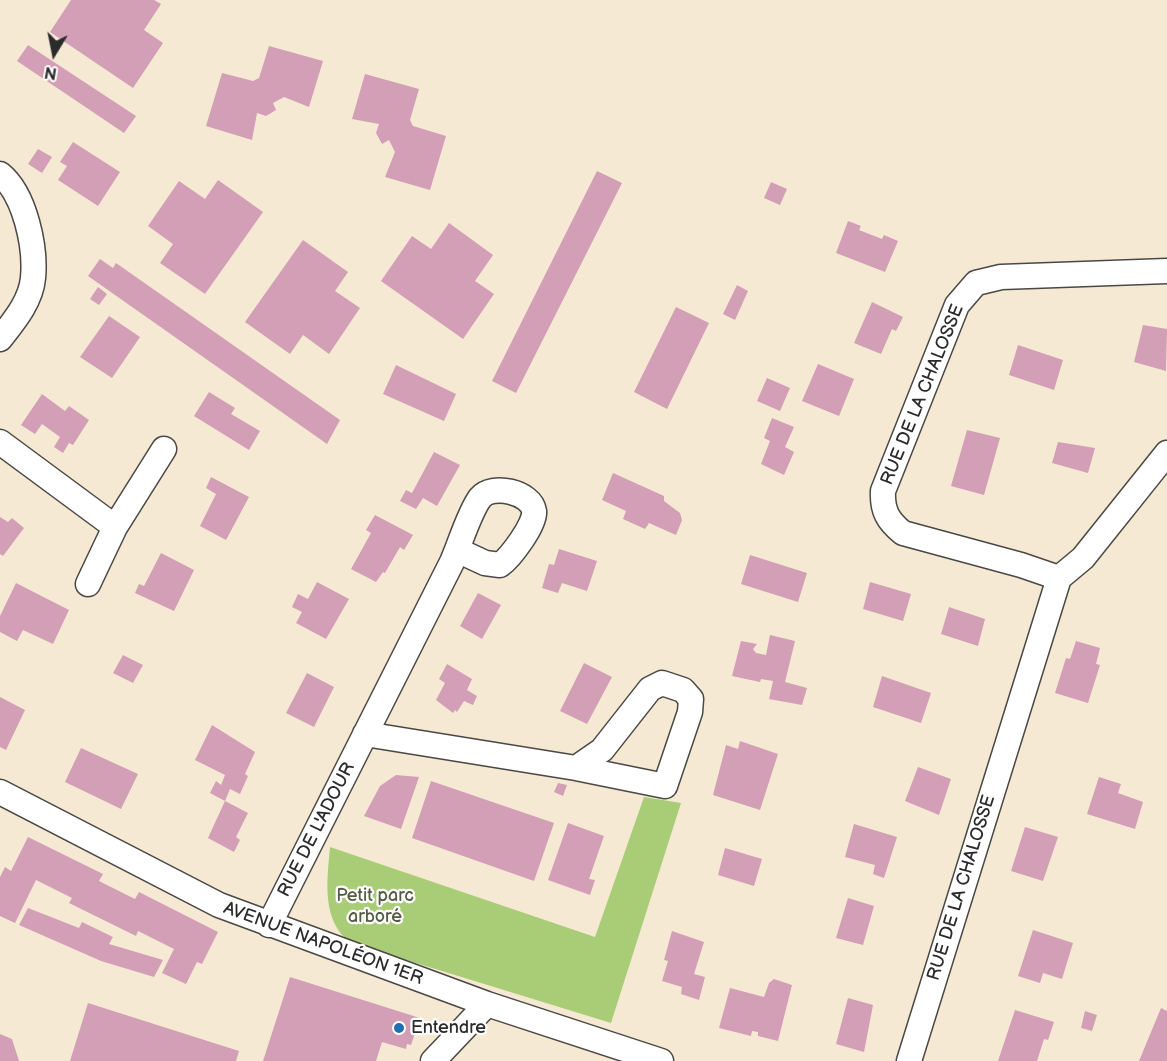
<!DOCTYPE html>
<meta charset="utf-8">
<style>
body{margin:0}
#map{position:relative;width:1167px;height:1061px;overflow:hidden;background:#f6e9d4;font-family:"Balsamiq Sans",sans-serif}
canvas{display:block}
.north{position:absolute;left:24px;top:24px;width:60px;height:60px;-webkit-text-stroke:4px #fff;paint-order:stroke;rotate:190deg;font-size:16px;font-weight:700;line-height:24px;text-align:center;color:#2b2b2b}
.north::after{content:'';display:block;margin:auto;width:21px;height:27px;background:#2b2b2b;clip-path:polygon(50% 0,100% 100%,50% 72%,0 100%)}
</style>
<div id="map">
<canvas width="1167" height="1061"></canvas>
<div class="north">N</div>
</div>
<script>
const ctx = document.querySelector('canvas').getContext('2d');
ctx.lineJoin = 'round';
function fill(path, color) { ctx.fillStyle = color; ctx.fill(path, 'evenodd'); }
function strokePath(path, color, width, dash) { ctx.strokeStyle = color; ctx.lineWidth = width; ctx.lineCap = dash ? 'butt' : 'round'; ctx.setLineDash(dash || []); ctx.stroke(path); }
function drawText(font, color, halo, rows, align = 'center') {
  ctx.font = font + ' "Balsamiq Sans",sans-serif'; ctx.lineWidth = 4.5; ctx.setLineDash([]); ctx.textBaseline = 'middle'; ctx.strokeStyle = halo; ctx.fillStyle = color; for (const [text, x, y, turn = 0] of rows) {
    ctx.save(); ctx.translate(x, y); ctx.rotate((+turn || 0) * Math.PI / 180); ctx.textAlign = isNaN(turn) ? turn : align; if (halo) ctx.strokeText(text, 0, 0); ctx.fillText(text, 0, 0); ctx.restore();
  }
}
fill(new Path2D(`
 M644,797L681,803L611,1023L351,943C321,921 327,881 330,847L595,937Z`), '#a9cd77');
fill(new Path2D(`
 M71,0H154L161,4L144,30L163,43L133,88L50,32Z
 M28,45L136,116L124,133L17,61Z
 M269,46L323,61L309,107L284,97L273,103L276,110L266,116L257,113L252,140L206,126L222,73L253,81L259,78Z
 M365,74L419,89L410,120L413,126L446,136L430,190L385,177L395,152L389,140L382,144L376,133L379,124L352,119Z
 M73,142L120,172L98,206L58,180L67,166L60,162Z
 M38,149L52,157L42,173L28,164Z
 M597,171L622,183L516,393L492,381Z
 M218,180L263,212L205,294L160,263L173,244L148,226L179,181L205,199Z
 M771,182L787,189L780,205L764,198Z
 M848,221L861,226L859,230L882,239L884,235L898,241L885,272L836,253Z
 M449,223L493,255L475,281L494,294L463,339L381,281L412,236L431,249Z
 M303,240L348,272L335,291L360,308L329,354L303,335L290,354L245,322Z
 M100,259L113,268L116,263L340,420L327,444L88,276Z
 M737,285L748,291L735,320L723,314Z
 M98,287L107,294L99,305L90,299Z
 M872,302L903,317L896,331L892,329L881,354L854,343Z
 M676,307L709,323L667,409L634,392Z
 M109,316L140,337L112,378L80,357Z
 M1143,325L1167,329L1166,371L1134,362Z
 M1018,345L1063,360L1054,390L1009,375Z
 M818,364L854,379L839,416L802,401Z
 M396,365L456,394L444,421L383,394Z
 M767,378L790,388L780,411L757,401Z
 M209,392L235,408L231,414L260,431L249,450L194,416Z
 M42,394L65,411L69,406L89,420L73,445L69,443L63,453L54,447L60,437L42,424L35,434L21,425Z
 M772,418L794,427L785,447L794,452L784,475L761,464L770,441L764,438Z
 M967,430L1000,438L984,495L951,486Z
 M1058,442L1095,448L1088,473L1052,463Z
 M434,452L460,465L437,506L423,498L416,509L400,501L406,490L412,493Z
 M613,473L664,496V501L680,513L682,520L676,535L649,523L645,529L623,519L626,511L602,500Z
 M211,477L249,497L226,540L200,526L216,494L206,488Z
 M375,515L413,535L404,550L400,547L385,573L383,572L376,582L351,569L371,533L366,530Z
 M0,517L8,522L12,518L24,528L3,556L0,554Z
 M559,549L597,561L587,591L562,583L558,593L542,588L549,564L554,565Z
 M161,553L194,570L174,611L135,593L139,584L144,586Z
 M750,555L807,573L798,602L741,584Z
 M317,582L349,599L326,639L296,623L302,612L292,607L298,594L308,599Z
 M870,582L911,594L903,621L863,609Z
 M16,583L69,610L53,644L23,630L17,641L0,632V616Z
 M478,593L501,605L482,639L460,626Z
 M949,607L985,619L978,646L941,634Z
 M770,635L795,641L785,682L807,688L802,705L769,699L773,681L761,679L760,682L732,676L741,641L757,644L753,649L756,653L766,655Z
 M1076,641L1100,648L1096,664L1100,665L1088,703L1055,693L1066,658L1070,659Z
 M123,655L143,665L133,683L113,673Z
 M584,663L612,677L587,724L560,711Z
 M447,664L472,679L467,690L477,696L473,705L464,701L457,712L455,710L453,713L436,700L445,683L439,679Z
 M307,673L334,687L314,727L286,713Z
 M882,676L931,693L921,723L873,707Z
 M0,697L25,710L6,750L0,747Z
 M212,725L255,752L245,774L248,776L240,794L230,789L225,801L210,793L216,781L221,785L225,775L195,760Z
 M740,741L778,754L760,810L713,795L726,745L738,749Z
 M81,748L138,774L121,809L65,782Z
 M918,767L951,779L939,815L905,801Z
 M396,775L419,777L401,829L364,816L380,786Z
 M1099,777L1121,784L1118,793L1143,802L1135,829L1087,814Z
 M431,781L554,823L534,881L412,838Z
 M558,783L567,785L563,796L554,792Z
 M225,801L248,813L236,837L240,840L234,852L208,838Z
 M568,823L604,836L589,879L595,880L590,895L548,880Z
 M854,824L897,837L884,878L873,874L875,865L845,857Z
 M1025,827L1058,837L1043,881L1011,871Z
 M28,837L103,874L99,881L135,899L139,892L218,932L202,964L197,962L186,984L162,973L174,949L138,931L136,936L69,903L72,898L36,880L15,923L0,916V877L5,867L11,871Z
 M725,848L762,859L754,886L718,875Z
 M848,898L874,906L863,945L836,938Z
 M28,908L79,928L82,922L113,937L109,944L163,960L154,977L101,961L19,925Z
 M1033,930L1073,943L1062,979L1043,973L1040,983L1018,976Z
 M672,931L704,942L694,974L705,977L699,1000L681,994L682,987L662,981L668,961L664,960Z
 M290,977L420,1018L411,1045L407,1044L406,1049L382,1042L376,1061H263Z
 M774,979L792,985L778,1041L758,1036V1032L752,1031L751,1036L719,1028L730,988L764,997L769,983Z
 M848,998L873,1005L864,1052L836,1044Z
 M88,1003L239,1051L236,1061H70Z
 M1161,1008L1167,1011V1061H1139Z
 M1015,1010L1054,1022L1048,1040L1044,1039L1037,1061H998Z
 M1085,1011L1097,1015L1092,1031L1081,1028Z
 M0,1034L12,1039L19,1061H0Z`), '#d29fb6');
const street = new Path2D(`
 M0,174C25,194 36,247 33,278C31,301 14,321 0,339
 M0,442L115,527
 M1059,578L1021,565L903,533C888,521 882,511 883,491L957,305L976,283L1001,277L1167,271
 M88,584L115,527L164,449
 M365,734L576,768L665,786L690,712L691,699L683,690L662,683L650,689L602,750L576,768
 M0,792L219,905L487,1004L661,1061
 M269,925L452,562C460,544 469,513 480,498C492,483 531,492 534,511C536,524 510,558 500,565L485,563L457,550
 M433,1061L487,1004
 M909,1061L1059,578L1083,558L1167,453`);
strokePath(street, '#494844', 27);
strokePath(street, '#fff', 24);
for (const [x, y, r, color] of [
 [399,1028,6,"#1f6fb2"]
]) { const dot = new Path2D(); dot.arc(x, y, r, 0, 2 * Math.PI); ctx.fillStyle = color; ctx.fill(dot); strokePath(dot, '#fff', 2); }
drawText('18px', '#2b2b2b', '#fff', [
 ["RUE DE LA CHALOSSE",923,395,-68],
 ["RUE DE L'ADOUR",317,830,-63],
 ["RUE DE LA CHALOSSE",962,888,-73],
 ["AVENUE NAPOLÉON 1ER",323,944,20]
]);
drawText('18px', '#515c42', '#fff', [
 ["Petit parc",375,896],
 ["arboré",375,917]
]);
drawText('18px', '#2b2b2b', '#fff', [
 ["Entendre",411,1028]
], 'left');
</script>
